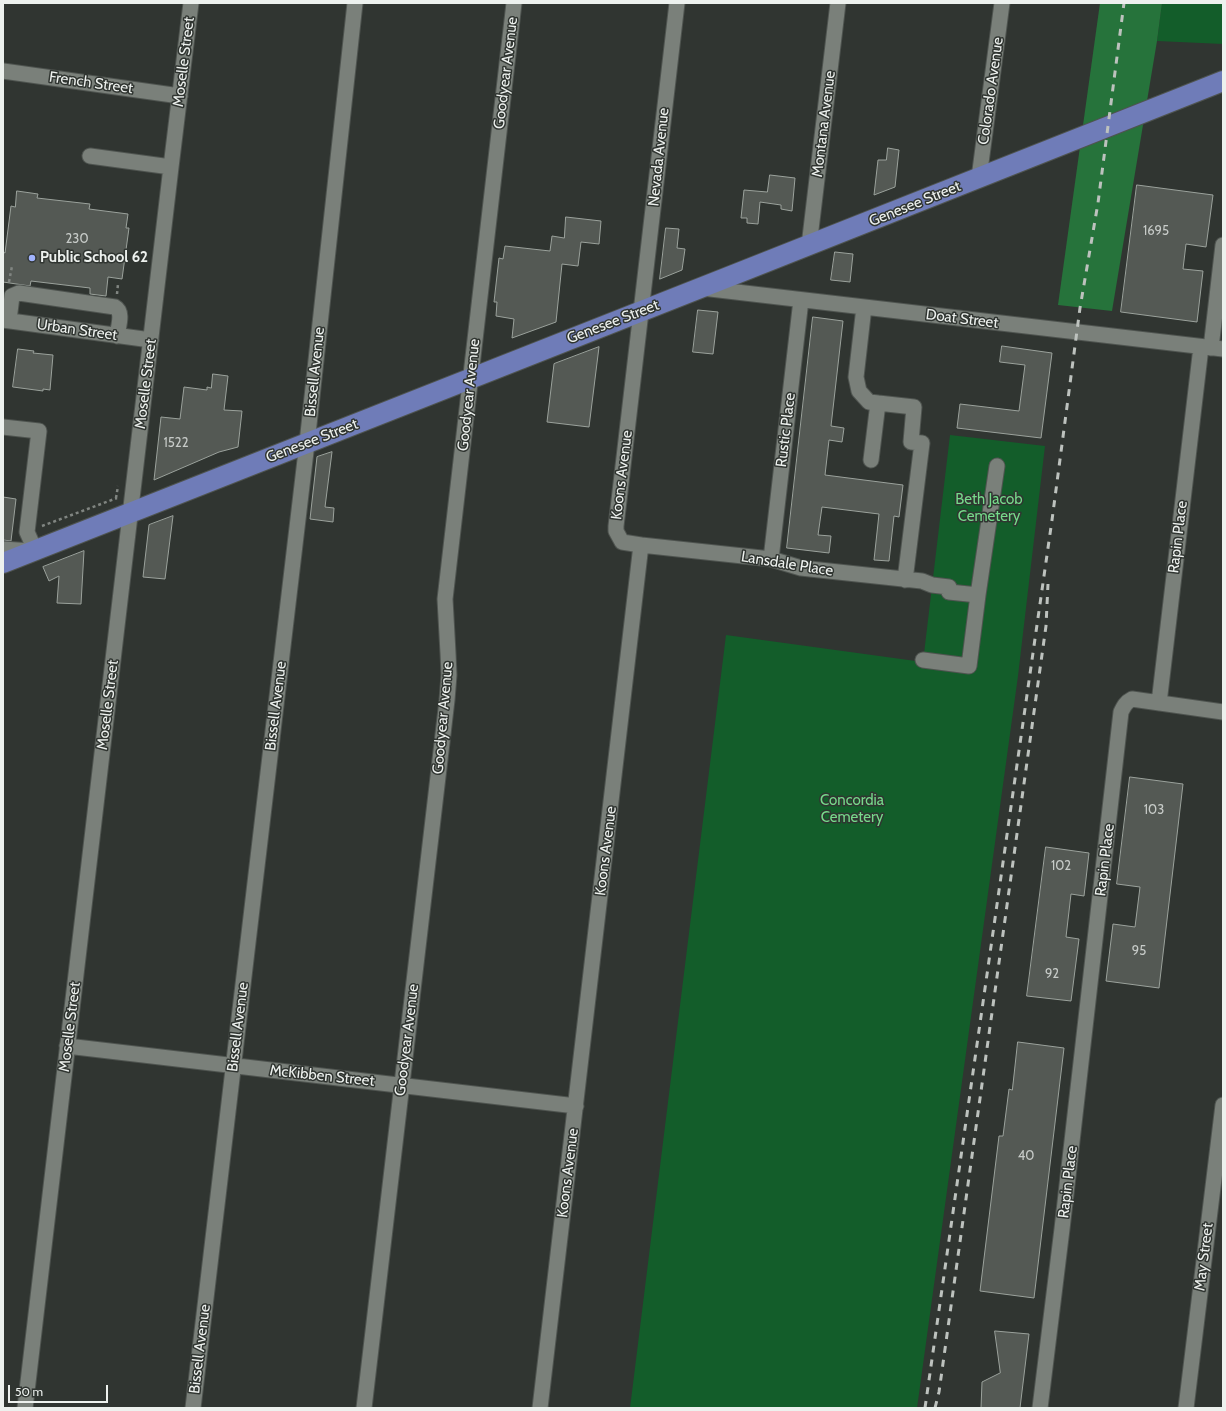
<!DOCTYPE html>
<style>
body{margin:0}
#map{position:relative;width:1226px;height:1411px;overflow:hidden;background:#303531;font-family:Cabin,sans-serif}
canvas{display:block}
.frame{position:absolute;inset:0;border:4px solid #edf1ee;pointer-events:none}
.scale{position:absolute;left:8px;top:1385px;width:100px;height:18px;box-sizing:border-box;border:2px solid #edf1ee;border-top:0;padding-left:5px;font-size:12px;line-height:14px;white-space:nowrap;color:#edf1ee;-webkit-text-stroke:3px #303531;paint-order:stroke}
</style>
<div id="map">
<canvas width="1226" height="1411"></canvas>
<div class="frame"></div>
<div class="scale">50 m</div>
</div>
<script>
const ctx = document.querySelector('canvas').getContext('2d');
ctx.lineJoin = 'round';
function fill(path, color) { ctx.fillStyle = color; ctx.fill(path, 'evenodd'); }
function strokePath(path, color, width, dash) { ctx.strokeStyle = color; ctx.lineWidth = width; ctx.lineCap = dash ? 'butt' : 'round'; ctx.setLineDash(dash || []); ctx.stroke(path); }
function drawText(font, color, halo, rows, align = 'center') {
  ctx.font = font + ' Cabin,sans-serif'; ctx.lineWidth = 3; ctx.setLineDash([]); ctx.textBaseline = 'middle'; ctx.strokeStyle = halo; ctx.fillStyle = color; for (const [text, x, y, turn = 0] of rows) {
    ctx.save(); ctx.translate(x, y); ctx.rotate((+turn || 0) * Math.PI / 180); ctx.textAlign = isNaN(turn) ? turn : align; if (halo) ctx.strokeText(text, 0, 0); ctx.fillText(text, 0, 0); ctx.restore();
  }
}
fill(new Path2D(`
 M1162,3H1223V44L1157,41Z
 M950,435L1045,446L1018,676L917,1408H630L726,635L923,662Z`), '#135d2a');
fill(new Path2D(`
 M1100,3H1162L1157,41L1112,311L1058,305Z`), '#26733b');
const building = new Path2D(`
 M888,148L899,150L895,187L874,195L878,160H886Z
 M770,175L795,178L792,211L781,209V205L760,202L758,224L747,223V218H741L744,190L767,192Z
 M1137,185L1213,195L1206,247L1186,244L1183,269L1203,271L1197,322L1121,312Z
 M17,191L38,194L37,198L90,204L89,209L128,214L126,228H129L122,279L108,277L106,296L90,294V288L31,281L30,286L3,282V252L5,253L11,206L15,207Z
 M566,217L601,221L599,244L581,242L578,266L562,264L556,322L512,338L514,319L496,316L497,302H494L499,258L503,259L505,246L550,251L552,236L564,238Z
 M666,228L679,229L677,248L685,249L682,270L660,279Z
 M835,252L853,254L850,282L831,280Z
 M698,310L718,312L713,354L693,352Z
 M813,317L843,321L831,426L844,428L842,442L829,440L825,475L903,485L899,517L894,516L889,561L874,560L879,514L822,507L818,535L831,536L829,553L787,548Z
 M1002,346L1052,353L1041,438L957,428L960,404L1019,411L1025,365L1000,362Z
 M599,347L589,427L547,422L554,364Z
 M18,349L34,351L33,353L53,355L50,390L43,389V391L13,387Z
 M213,374L228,376L224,410L242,411L238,447L219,452L154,480L161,417L180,419L184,387L207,390V387L211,388Z
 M332,452L325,507L334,508L333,522L310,519L317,457Z
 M3,497L16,499L11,541L3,540Z
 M173,516L165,579L143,577L149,525Z
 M84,551L81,604L57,603L59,576L49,581L43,567Z
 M1130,777L1183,784L1159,988L1106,981L1113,924L1135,927L1140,887L1117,884Z
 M1046,847L1089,853L1084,896L1071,894L1066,937L1079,939L1071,1001L1027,996Z
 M1018,1042L1064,1048L1034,1298L980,1291L999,1136H1003L1009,1089L1012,1090Z
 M995,1331L1029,1334L1020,1408H981L982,1382L1000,1373Z`);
fill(building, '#545954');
strokePath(building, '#9ba29c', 1);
const minor = new Path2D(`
 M3,71L180,96
 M90,156L171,167
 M979,178L1002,3
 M809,246L838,3
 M702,288L1223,349
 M864,307L856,377L859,391L869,402L914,407L911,442L922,443L905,580
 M3,320L151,340
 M9,320L12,296L19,293L115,307C124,312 118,327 117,336
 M1211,348L1223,245
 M3,427L39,431L27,532L35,550
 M871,460L878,403
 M641,545L771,559L801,568L922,581L932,585L949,587V592L978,595L997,466
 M3,549L31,551
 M771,559L801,300
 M923,660L969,666L978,595
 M1159,703L1201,347
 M67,1046L576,1106
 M25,1408L171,167L191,3
 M193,1408L307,443L355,3
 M364,1408L447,700L449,675L448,653L445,599L514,3
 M540,1408L641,545L622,542L616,531V526L677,3
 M1040,1408L1062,1229L1121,712C1124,706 1126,702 1132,699L1223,712
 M1186,1408L1223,1105`);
const major = new Path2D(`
 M3,563C409,402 817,243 1223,81`);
strokePath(minor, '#4f5450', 17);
strokePath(major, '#4f5450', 22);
strokePath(new Path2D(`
 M9,282L12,266
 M117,294L118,284
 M116,498L118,486
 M42,526L117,498`), '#808581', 2.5, [3, 3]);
strokePath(minor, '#7a807a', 15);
strokePath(major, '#6f7cb8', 20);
strokePath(new Path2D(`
 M925,1408L1052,520L1080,308L1098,203L1124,3
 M935,1408L939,1392L1046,626L1048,584`), '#bdc2be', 3, [7, 7]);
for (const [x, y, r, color] of [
 [32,258,4,"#a1b3fd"]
]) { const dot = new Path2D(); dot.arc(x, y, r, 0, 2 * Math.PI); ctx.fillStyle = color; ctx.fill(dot); strokePath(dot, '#303531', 1.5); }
drawText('13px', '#c7cbc8', null, [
 ["1695",1156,231],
 ["230",77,239],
 ["1522",176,443],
 ["103",1154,810],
 ["102",1061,866],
 ["95",1139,951],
 ["92",1052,974],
 ["40",1026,1156]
]);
drawText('15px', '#edf1ee', '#303531', [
 ["Moselle Street",184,62,-83],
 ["Goodyear Avenue",506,73,-83],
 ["French Street",91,83,8],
 ["Colorado Avenue",991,91,-82],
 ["Montana Avenue",824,124,-83],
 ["Nevada Avenue",659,157,-84],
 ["Genesee Street",915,204,-22],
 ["Doat Street",962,319,7],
 ["Genesee Street",613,322,-21],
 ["Urban Street",77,330,8],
 ["Bissell Avenue",315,372,-84],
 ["Moselle Street",146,384,-83],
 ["Goodyear Avenue",469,395,-84],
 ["Rustic Place",786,430,-83],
 ["Genesee Street",312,441,-21],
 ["Koons Avenue",622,475,-83],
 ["Rapin Place",1178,537,-83],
 ["Lansdale Place",787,564,9],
 ["Moselle Street",108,705,-83],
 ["Bissell Avenue",276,706,-83],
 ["Goodyear Avenue",443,718,-85],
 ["Koons Avenue",606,851,-83],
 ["Rapin Place",1105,860,-83],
 ["Moselle Street",70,1027,-83],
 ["Bissell Avenue",238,1027,-83],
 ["Goodyear Avenue",407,1040,-83],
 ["McKibben Street",322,1076,6],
 ["Koons Avenue",568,1173,-83],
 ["Rapin Place",1068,1182,-83],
 ["May Street",1204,1257,-83],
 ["Bissell Avenue",200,1349,-83]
]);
drawText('bold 15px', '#edf1ee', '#303531', [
 ["Public School 62",40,258]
], 'left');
drawText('15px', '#76da8b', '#303531', [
 ["Beth Jacob",989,500],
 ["Cemetery",989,517],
 ["Concordia",852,801],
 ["Cemetery",852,818]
]);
</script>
